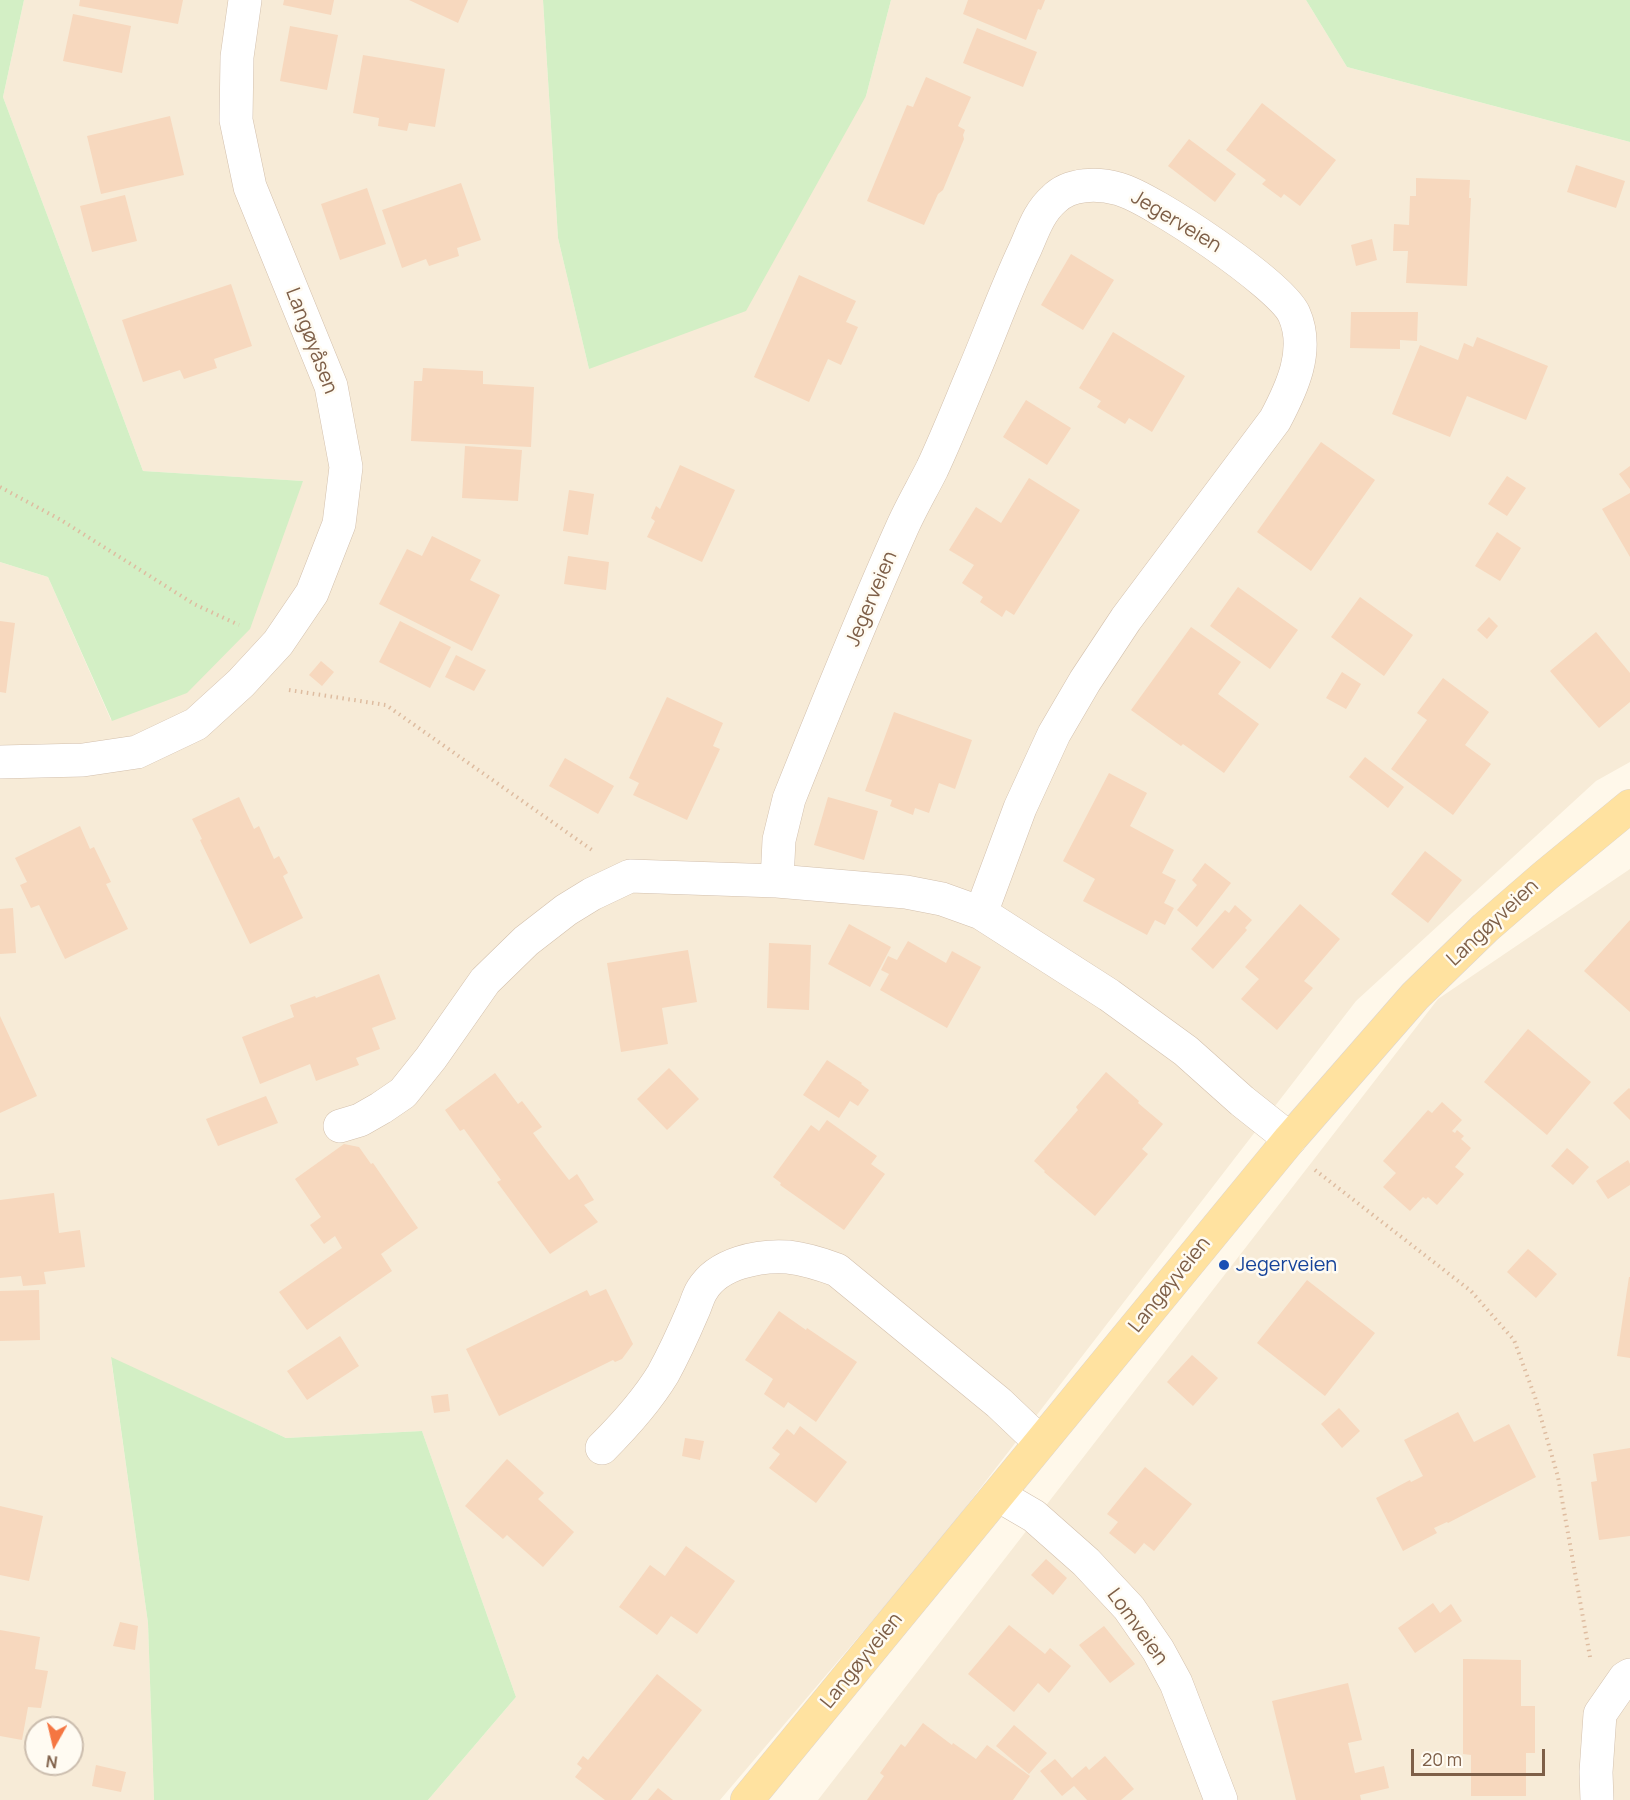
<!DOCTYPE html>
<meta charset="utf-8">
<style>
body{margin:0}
#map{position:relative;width:1630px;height:1800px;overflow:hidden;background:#fff8ea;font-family:Manrope,sans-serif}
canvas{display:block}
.north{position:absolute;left:24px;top:1716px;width:60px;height:60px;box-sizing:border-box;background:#fffbf2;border:2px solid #cbbdae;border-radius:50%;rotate:188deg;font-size:16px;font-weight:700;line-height:24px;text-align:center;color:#7e5f48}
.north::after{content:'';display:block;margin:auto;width:21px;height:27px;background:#f57642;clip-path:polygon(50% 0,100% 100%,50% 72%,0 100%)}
.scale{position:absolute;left:1411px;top:1749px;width:134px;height:27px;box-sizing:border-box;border:3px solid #7e5f48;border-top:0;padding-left:8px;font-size:18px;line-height:21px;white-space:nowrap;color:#7e5f48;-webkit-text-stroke:4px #fffbf2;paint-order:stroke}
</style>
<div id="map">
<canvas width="1630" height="1800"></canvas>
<div class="north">N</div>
<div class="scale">20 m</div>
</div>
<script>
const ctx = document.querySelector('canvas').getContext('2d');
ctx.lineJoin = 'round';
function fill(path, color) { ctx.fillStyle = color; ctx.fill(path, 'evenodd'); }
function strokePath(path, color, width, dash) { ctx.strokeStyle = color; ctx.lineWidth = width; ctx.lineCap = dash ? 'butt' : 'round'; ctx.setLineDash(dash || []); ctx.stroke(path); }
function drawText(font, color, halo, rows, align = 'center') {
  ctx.font = font + ' Manrope,sans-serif'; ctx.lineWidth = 5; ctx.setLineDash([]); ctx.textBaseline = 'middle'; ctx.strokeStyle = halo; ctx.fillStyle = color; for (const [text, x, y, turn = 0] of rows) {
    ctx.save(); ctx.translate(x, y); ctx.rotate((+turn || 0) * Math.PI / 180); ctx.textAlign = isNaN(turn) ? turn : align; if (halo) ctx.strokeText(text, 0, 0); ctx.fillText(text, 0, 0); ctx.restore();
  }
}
fill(new Path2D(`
 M24,0H543L558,238L589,369L866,96L891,0H1306L1347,67L1630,142V762L1596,781L1356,1001L935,1547L720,1800H428L516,1697L422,1431L286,1438L111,1358L148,1623L154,1800H0V562L48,577L111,720L303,481L143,471L3,97ZM36,1728H72V1764H36Z
 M1630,869V1800H818L1438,999Z`), '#f7ebd7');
fill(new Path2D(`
 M0,0H24L3,97L143,471L303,481L250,629L187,693L112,721L48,577L0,562Z
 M543,0H891L866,96L746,311L589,369L558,238Z
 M1306,0H1630V142L1347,67Z
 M111,1357L286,1438L422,1431L516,1697L428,1800H154L148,1623Z`), '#d3efc5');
fill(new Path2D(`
 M80,0H183L178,24L79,6Z
 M284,0H334L331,15L283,5Z
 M409,0H468L458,23Z
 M968,0H1045L1041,10L1038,9L1026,40L963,14Z
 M73,14L131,26L122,73L63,61Z
 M290,26L338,35L327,90L280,81Z
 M977,28L1037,52L1023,87L963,63Z
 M363,55L445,69L435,127L409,123L407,131L378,126L379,118L353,113Z
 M926,77L971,97L958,126L965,130L963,135L964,139L943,190L938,194L924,225L867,201L907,105L913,107Z
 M1262,103L1336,160L1300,206L1284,194L1281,198L1262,184L1266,180L1226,150Z
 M170,116L184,175L101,194L87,136Z
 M1189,139L1236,174L1215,202L1168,166Z
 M1576,165L1625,181L1616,208L1567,192Z
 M1416,178L1470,180L1469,198H1471L1467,286L1406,283L1408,251H1393L1394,224L1409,225L1410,196H1416Z
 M461,183L481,240L457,248L459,256L429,266L426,259L402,268L382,210Z
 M367,188L386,244L340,260L321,204Z
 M125,195L137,241L92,252L80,206Z
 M1372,239L1377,260L1356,266L1351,245Z
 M1071,254L1114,280L1083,330L1041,305Z
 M799,275L856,301L846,322L858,327L841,365L828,359L809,402L754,377Z
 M231,284L252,346L214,359L217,368L184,379L180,370L143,382L122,320Z
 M1351,312H1418L1417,341L1400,340V349L1350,348Z
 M1113,332L1185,376L1152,432L1129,418L1125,424L1097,407L1101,401L1079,388Z
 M1477,337L1548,366L1526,420L1467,396L1450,437L1392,414L1420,345L1458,360L1464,343L1473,347Z
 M423,368L483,371V384L534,387L531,447L411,441L414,381H422Z
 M1026,400L1071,428L1047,465L1003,437Z
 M1321,442L1375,480L1311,571L1257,532Z
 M465,446L522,450L518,501L462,498Z
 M680,465L735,490L702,562L647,537L655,521L651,518L656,506L660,509Z
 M1630,466V489L1619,474Z
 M1507,476L1526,488L1507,516L1488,504Z
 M1029,478L1080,510L1014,615L1006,610L1002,617L980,602L983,597L962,583L974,565L949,550L976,507L1001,523Z
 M569,490L594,494L588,535L563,531Z
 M1630,493V557L1602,509Z
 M1497,532L1521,548L1500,581L1475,566Z
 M432,536L481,560L470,580L500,595L472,651L379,604L407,549L422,556Z
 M568,556L609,562L606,590L564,584Z
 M1238,587L1298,630L1270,669L1210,626Z
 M1360,597L1413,635L1384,676L1331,637Z
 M1489,617L1498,626L1487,639L1477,630Z
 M0,621L15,623L6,693L0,692Z
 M400,621L451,647L430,688L379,662Z
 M1191,627L1241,662L1218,694L1259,724L1224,773L1183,744L1181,746L1131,710Z
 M1596,632L1630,673V702L1599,728L1550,671Z
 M456,655L486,670L474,691L445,677Z
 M321,661L334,672L322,686L309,675Z
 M1342,672L1361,684L1346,709L1326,698Z
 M1443,678L1489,712L1465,745L1491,764L1453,815L1391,769L1427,720L1417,713Z
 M667,697L723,723L713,746L720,749L687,820L633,795L639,783L629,778Z
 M894,712L972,740L955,789L939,783L929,813L915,808L913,815L890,806L892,800L865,791Z
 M1365,757L1404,787L1388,808L1349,777Z
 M565,758L614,786L598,814L549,786Z
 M1109,773L1147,793L1130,826L1174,850L1162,873L1176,880L1164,903L1174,908L1165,925L1155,920L1147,935L1083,901L1095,879L1063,861Z
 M239,797L254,829L259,826L274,859L279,856L288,873L283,876L303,918L250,944L200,840L202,839L192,819Z
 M828,797L878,811L864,860L814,845Z
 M80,826L90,849L94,847L111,882L106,884L128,929L65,959L39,905L31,908L20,885L27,882L15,858Z
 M1425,851L1462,880L1428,923L1391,894Z
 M1205,863L1231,883L1197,927L1177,910L1197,885L1192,880Z
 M1300,904L1340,939L1304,981L1313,988L1277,1030L1241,999L1259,979L1245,967Z
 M1235,905L1252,920L1245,928L1247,930L1213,969L1191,949L1225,910L1229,913Z
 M13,908L16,953L0,954V909Z
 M1630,920V1012L1584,971Z
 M849,924L891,947L870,987L828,964Z
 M908,941L946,963L952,951L981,967L947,1028L880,990L889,974L881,970L888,956L897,960Z
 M769,943L811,945L809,1010L767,1008Z
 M688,950L697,1002L662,1008L668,1044L621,1052L607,963Z
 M379,974L396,1019L372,1028L380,1049L356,1058L359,1065L316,1081L310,1064L260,1084L242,1037L294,1017L290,1005L315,996L316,998Z
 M0,1016L37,1096L0,1113Z
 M1528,1029L1591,1082L1547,1135L1484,1082Z
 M827,1060L862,1083L861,1084L869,1090L858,1106L850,1101L839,1118L803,1095Z
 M669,1068L699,1099L667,1130L637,1099Z
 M1106,1072L1139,1101L1138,1103L1163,1124L1142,1149L1148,1154L1095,1216L1044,1172L1045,1171L1034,1161L1078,1110L1076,1107Z
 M495,1073L518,1104L522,1101L542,1127L533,1133L544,1148L569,1180L577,1174L594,1200L584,1205L598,1222L550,1254L497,1182L501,1180L464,1129L460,1131L445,1110Z
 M1629,1088L1630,1089V1120L1613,1103Z
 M266,1096L278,1123L218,1146L206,1119Z
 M1442,1102L1462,1120L1452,1131L1455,1133L1457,1130L1464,1136L1461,1139L1471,1148L1455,1167L1464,1174L1437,1205L1428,1197L1426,1199L1423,1197L1410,1211L1383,1187L1396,1173L1383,1161L1428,1110L1432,1113Z
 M827,1120L877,1156L871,1164L885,1174L844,1230L780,1185L781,1183L773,1177L811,1125L819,1131Z
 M344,1144L359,1147L371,1164L373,1163L418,1228L381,1254L392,1271L307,1330L279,1292L342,1248L335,1236L324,1244L310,1225L321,1217L295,1179Z
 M1567,1148L1589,1167L1573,1185L1551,1166Z
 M1628,1160L1630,1164V1185L1608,1199L1596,1181Z
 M54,1193L59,1233L80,1230L85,1267L44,1272L46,1284L23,1286L21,1276L0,1278V1200Z
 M1528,1249L1557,1274L1536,1298L1507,1272Z
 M1629,1277H1630V1358L1617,1356Z
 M1307,1280L1375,1333L1325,1396L1257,1343Z
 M606,1289L633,1344L622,1359L615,1362L613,1360L499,1416L466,1349L587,1290L590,1296Z
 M39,1290L40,1340L0,1341V1291Z
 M779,1311L806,1330L807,1328L857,1362L816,1422L788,1402L784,1408L764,1394L773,1379L745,1360Z
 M340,1336L359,1366L307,1400L287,1371Z
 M1192,1355L1218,1378L1193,1406L1167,1382Z
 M448,1394L450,1411L434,1413L431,1396Z
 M1339,1408L1360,1431L1342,1448L1321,1424Z
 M1458,1412L1474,1442L1509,1424L1536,1477L1448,1523L1447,1522L1434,1528L1437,1533L1403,1551L1376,1498L1410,1480L1411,1482L1423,1476L1404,1440Z
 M800,1426L847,1462L816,1503L769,1468L780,1454L772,1448L787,1429L794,1435Z
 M685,1438L704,1441L700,1460L682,1456Z
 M1630,1448V1536L1599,1540L1591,1482L1597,1481L1593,1454Z
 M507,1459L544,1493L538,1499L574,1532L543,1567L507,1535L503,1539L465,1506Z
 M1145,1467L1192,1504L1154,1551L1144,1543L1135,1554L1109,1533L1118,1522L1107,1514Z
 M0,1506L43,1516L29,1581L0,1575Z
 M686,1546L735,1581L697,1634L671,1616L657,1635L619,1607L650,1565L665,1576Z
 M1046,1559L1067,1578L1053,1595L1031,1575Z
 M1433,1603L1440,1613L1451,1604L1462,1621L1415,1653L1398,1628Z
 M120,1622L138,1626L135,1650L113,1646Z
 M1009,1625L1045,1654L1050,1648L1071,1666L1049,1693L1038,1683L1014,1712L968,1674Z
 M1104,1626L1135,1664L1110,1683L1079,1645Z
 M0,1630L40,1637L35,1669L48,1671L41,1708L28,1707L22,1740L0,1736Z
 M1463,1659L1521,1660V1706H1535V1753H1526V1796H1471V1755L1463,1754Z
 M657,1674L702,1710L631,1800H605L575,1777L582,1768L577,1764L583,1756L588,1760Z
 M1348,1683L1362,1740L1348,1743L1355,1773L1384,1766L1389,1788L1360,1795L1361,1800H1296L1272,1701Z
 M923,1723L952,1745L953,1743L976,1759L987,1745L1030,1776L1013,1800H867L884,1776L880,1773L901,1744L905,1747Z
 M1014,1725L1047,1753L1029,1774L996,1746Z
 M1105,1756L1134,1789L1121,1800H1087L1074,1786L1062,1796L1040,1771L1055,1759L1072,1778L1086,1766L1089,1770Z
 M96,1765L126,1772L121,1792L92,1786Z
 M658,1788L673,1800H648Z`), '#f7d8be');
const minor = new Path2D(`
 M0,762L83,760L137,752L196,724L241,683L278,643L312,593L339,524L346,467L331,386L250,187L236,120L237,57L245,0
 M777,881L779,840L789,799C825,709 861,619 901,530C910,509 922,489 932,469C947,437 960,404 974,371C991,331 1006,289 1025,249C1033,231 1039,212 1054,199C1070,183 1098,183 1119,189C1152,198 1280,284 1294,314C1310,350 1292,388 1275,420L1126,619L1085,681L1054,734L1020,808L981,913
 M340,1126L360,1120L381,1108L403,1093L431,1058L485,981L526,941L566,910L592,894L630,876L777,881L906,892L942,899L981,913L1109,995L1186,1051L1242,1101L1290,1139
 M602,1448C625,1425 646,1402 663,1374C674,1354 684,1332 693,1311C696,1305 698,1296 702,1290C718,1263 759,1255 788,1257C805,1259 821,1264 837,1270L999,1403L1040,1442
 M998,1495L1034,1516L1086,1562L1129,1608L1158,1650L1176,1683L1221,1800
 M1597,1800L1596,1772L1600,1714L1625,1678L1630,1675`);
const major = new Path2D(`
 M747,1800L1290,1139L1415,996L1485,928L1545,876L1630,806`);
strokePath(minor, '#d3c0ad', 34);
strokePath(major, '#ddd5cf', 34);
strokePath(new Path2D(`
 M0,487L61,520L194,604L239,625
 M289,690L386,705L592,850
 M1315,1170L1471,1291L1514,1340L1535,1397L1558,1477L1590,1657`), '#debca0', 4, [1.5, 4.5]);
strokePath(minor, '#fff', 33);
strokePath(major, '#ffe2a0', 33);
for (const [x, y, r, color] of [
 [1224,1265,6,"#1a4fb4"]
]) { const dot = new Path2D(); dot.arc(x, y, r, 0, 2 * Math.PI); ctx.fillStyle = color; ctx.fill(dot); strokePath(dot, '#fffbf2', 2); }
drawText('20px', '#7e5f48', '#fffbf2', [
 ["Jegerveien",1176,222,31],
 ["Langøyåsen",311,341,69],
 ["Jegerveien",872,599,-67],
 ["Langøyveien",1493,923,-43],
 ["Langøyveien",1170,1285,-51],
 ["Lomveien",1137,1627,54],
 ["Langøyveien",862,1661,-51]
]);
drawText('20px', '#164399', '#fffbf2', [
 ["Jegerveien",1236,1265]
], 'left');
</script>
